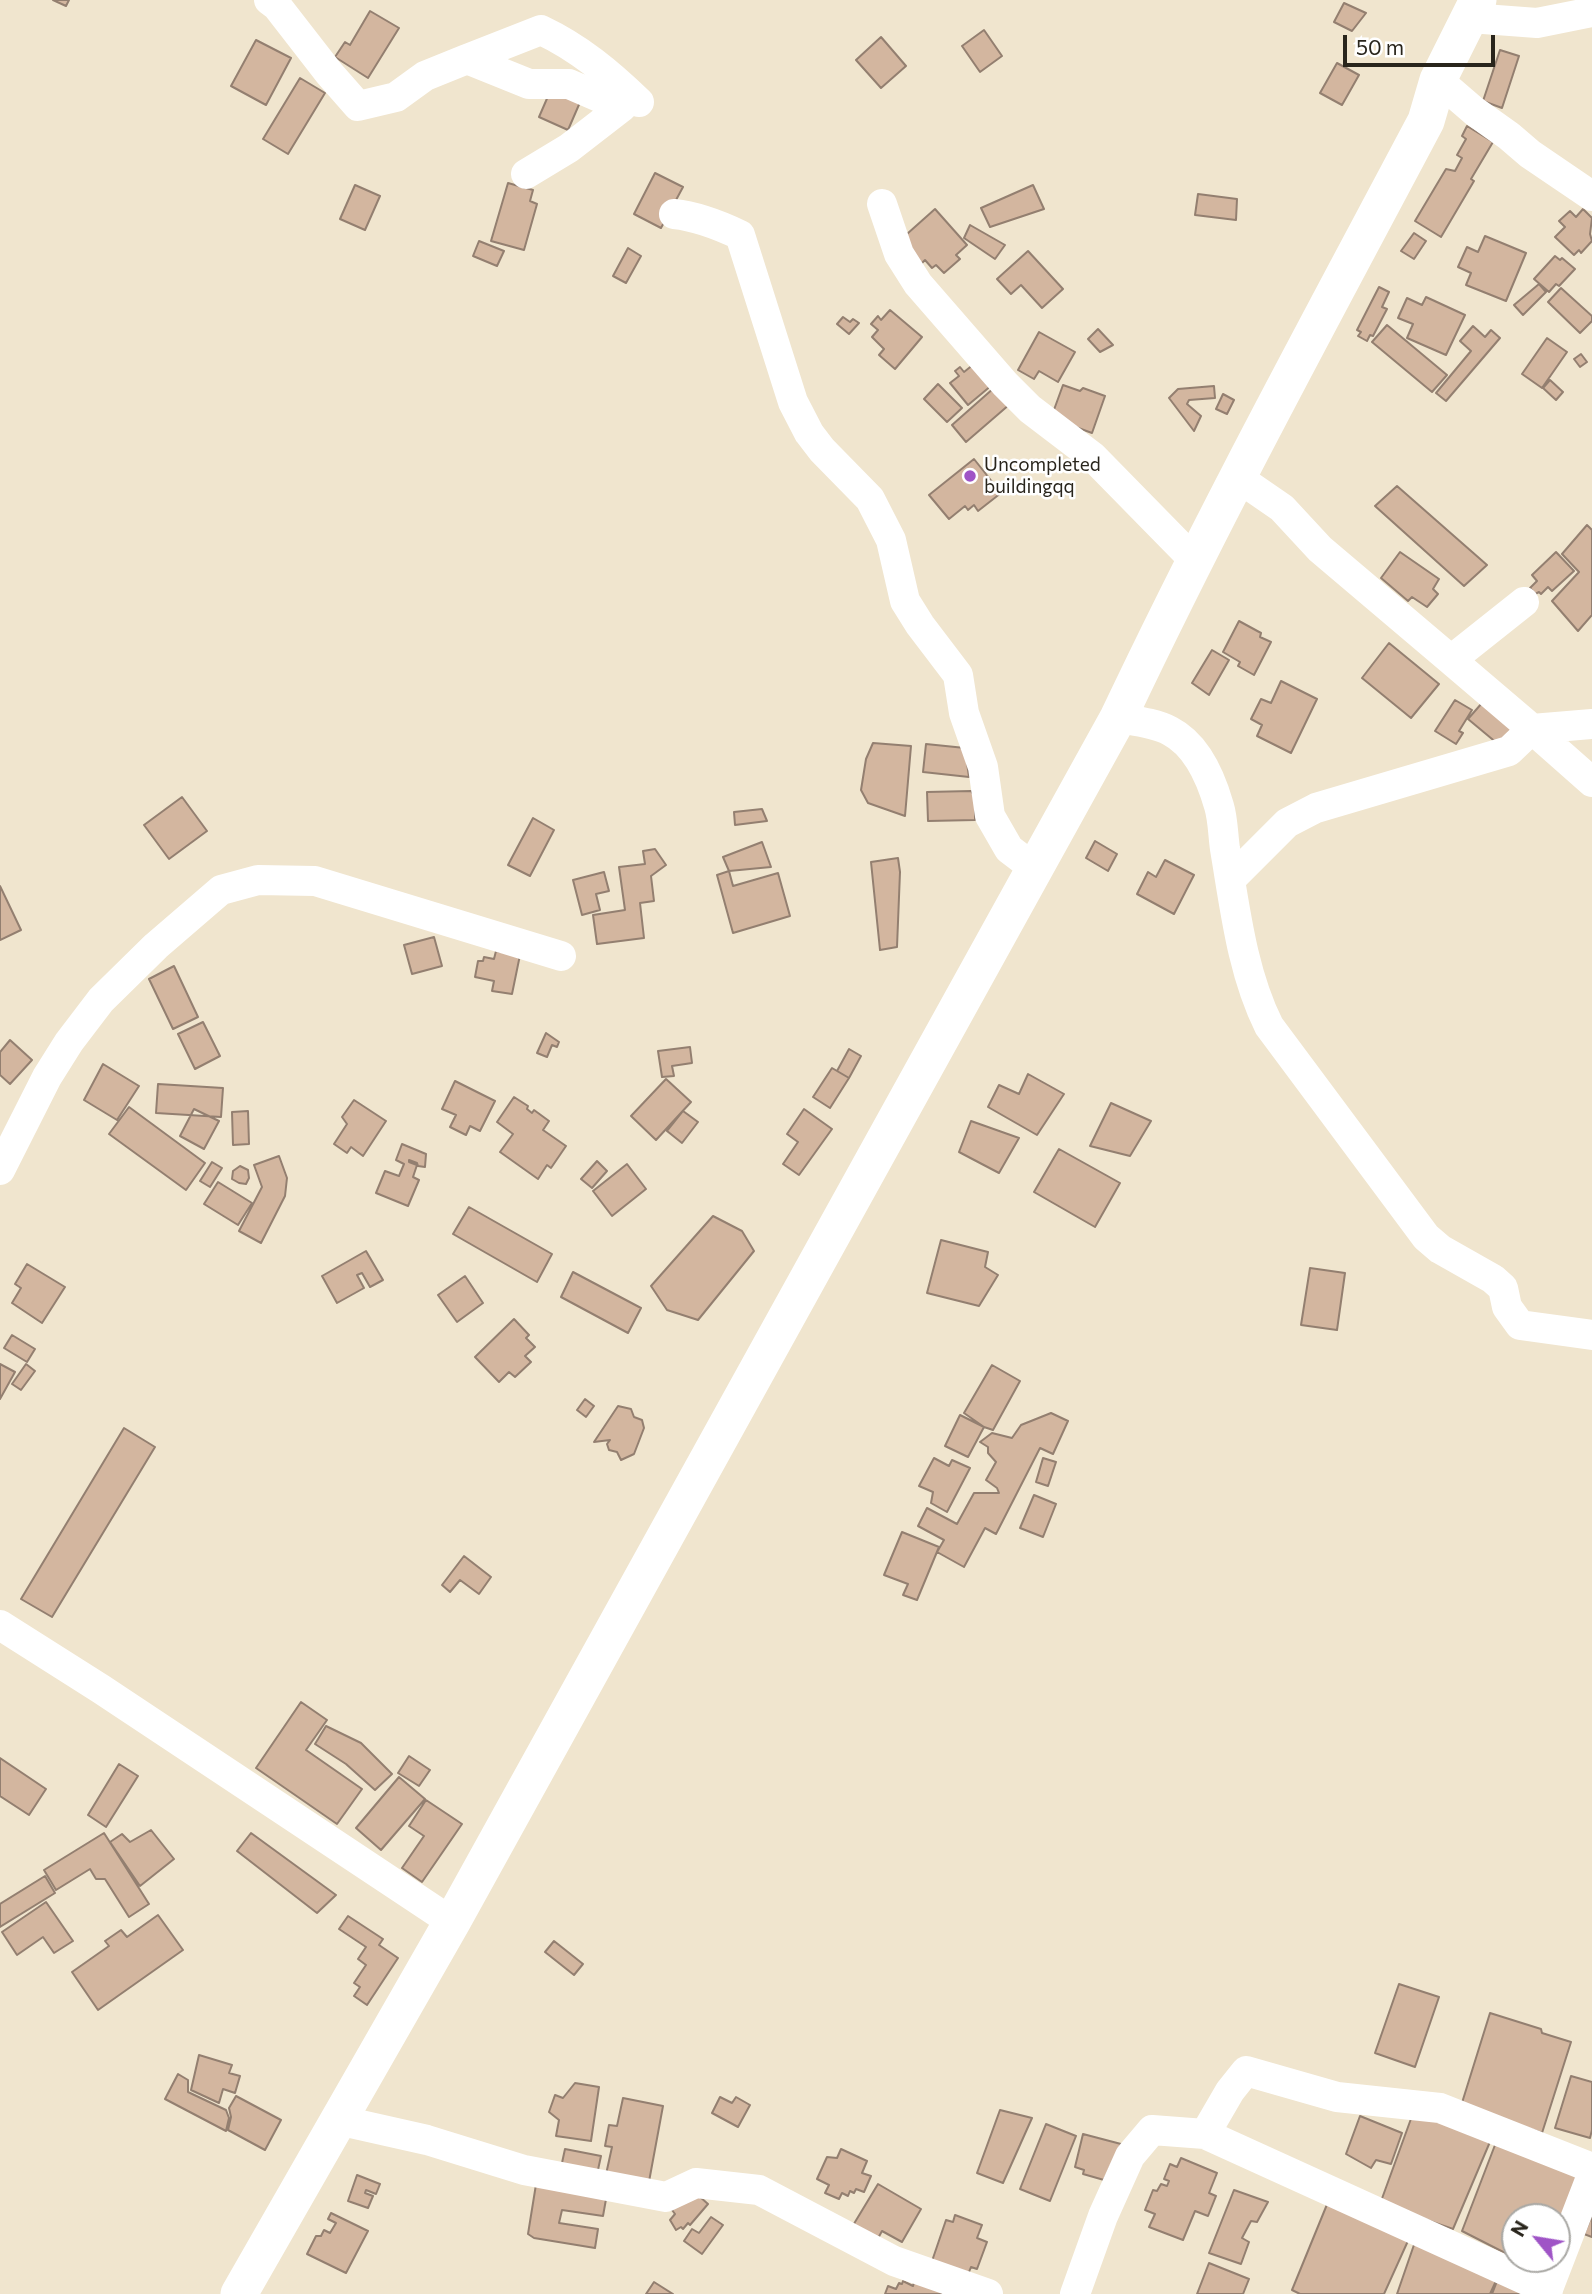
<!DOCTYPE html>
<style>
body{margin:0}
#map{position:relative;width:1592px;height:2294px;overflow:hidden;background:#f0e5ce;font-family:Commissioner,sans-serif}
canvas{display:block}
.north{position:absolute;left:1501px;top:2203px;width:70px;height:70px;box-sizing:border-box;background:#fff;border:2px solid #a9a8a4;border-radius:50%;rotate:300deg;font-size:19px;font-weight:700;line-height:28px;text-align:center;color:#29251c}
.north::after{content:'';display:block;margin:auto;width:24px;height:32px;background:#9f54c6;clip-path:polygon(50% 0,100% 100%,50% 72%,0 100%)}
.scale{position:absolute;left:1343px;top:35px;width:152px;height:32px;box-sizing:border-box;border:4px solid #29251c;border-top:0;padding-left:9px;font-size:21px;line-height:24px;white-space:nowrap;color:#29251c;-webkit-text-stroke:5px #fff;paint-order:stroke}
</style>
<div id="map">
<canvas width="1592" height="2294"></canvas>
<div class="north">N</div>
<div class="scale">50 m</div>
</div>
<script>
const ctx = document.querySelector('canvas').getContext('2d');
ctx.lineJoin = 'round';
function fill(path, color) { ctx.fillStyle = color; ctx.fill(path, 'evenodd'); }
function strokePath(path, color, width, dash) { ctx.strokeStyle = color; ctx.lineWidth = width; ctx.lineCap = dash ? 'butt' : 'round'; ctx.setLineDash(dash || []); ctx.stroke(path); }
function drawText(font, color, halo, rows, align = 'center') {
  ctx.font = font + ' Commissioner,sans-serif'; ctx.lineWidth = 5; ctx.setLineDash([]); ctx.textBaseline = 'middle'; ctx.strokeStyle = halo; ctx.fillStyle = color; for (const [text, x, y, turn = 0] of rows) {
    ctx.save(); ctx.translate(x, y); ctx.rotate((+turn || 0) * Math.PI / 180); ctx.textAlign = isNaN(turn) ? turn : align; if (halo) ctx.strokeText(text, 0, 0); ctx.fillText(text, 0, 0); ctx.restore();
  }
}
const building = new Path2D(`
 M53,0H69L66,6Z
 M1344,3L1366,13L1352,31L1334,22Z
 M370,11L399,28L368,78L335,57L345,42L350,45Z
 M984,30L1002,56L980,72L962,46Z
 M881,37L906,66L881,88L856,60Z
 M256,40L291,58L266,105L231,86Z
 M1500,50L1519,56L1502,108L1483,101Z
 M1337,63L1359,75L1342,105L1320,93Z
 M300,78L325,93L288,154L263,139Z
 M552,87L581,100L568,130L539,117Z
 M1467,126L1493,142L1471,179L1474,181L1441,237L1415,221L1446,169L1455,171L1462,158L1457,155L1466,139L1462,136Z
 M655,173L683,187L661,228L634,214Z
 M508,183L533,190L530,201L537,204L524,250L491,241Z
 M355,185L380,196L365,230L340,219Z
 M1033,185L1044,209L990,227L981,208Z
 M1198,194L1237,199L1236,220L1195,215Z
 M935,209L967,245L956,255L960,259L944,273L936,265L932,268L925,260L919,266L898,242Z
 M1583,209L1592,218L1590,234L1592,241L1581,253L1579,250L1574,255L1555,237L1565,227L1559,221L1570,211L1576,217Z
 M970,225L1005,245L995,259L964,238Z
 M1414,233L1426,241L1414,259L1401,251Z
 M1485,236L1526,253L1506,301L1466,285L1471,273L1458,267L1467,247L1478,252Z
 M479,241L504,251L497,266L473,256Z
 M628,248L641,256L626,283L613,276Z
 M1028,251L1063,289L1042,308L1021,285L1011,294L997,279Z
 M1555,256L1560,260L1562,258L1575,269L1559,286L1556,284L1549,292L1534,279Z
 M1539,284L1546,292L1523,315L1514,305Z
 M1379,287L1389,292L1382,307L1387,309L1373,336L1370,335L1367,341L1358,336L1361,332L1357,330Z
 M1561,288L1592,316V321L1580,333L1548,302Z
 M1426,297L1465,315L1446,355L1407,338L1413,324L1398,318L1407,298L1422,305Z
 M890,310L922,337L895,369L879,355L884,349L872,337L878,330L871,324L878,316L881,320Z
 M843,317L850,322L853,319L859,323L849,334L837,324Z
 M1387,325L1447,375L1432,392L1372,342Z
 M1473,326L1485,337L1491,330L1500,338L1446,401L1436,393L1471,351L1460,341Z
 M1098,329L1113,345L1100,352L1088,339Z
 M1039,332L1075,352L1058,382L1039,371L1034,379L1018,370Z
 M1547,338L1567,352L1542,388L1522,374Z
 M1581,354L1587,362L1580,367L1574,359Z
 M974,364L992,385L968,405L950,383L959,376L955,371L960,367L964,372Z
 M1550,380L1563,392L1556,400L1543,388Z
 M938,384L962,408L947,422L924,399Z
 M1063,385L1080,391L1083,388L1105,396L1092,433L1051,418Z
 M1214,386L1215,398L1189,400L1187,404L1201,416L1194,431L1169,398L1178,389Z
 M995,387L1010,404L966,442L952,425Z
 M1223,394L1234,400L1227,414L1216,409Z
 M974,459L1001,493L978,511L974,505L968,510L965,506L949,519L929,495Z
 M1397,486L1487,565L1464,586L1375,506Z
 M1587,525L1592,530V615L1578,631L1552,601L1579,572L1562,554Z
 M1400,552L1439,579L1433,589L1438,594L1427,607L1412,597L1408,601L1381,578Z
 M1556,552L1574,571L1552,591L1548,587L1541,594L1539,592L1535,594L1530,588L1537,581L1532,575Z
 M1239,621L1261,633L1260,637L1271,642L1254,675L1238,666L1240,662L1223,652Z
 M1389,643L1439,684L1411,718L1362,678Z
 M1212,650L1229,660L1209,695L1192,683Z
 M1281,681L1317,699L1291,753L1257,736L1262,725L1251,719L1261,699L1271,703Z
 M1455,700L1472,710L1459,731L1463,733L1456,744L1435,731Z
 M1482,703L1517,732L1498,744L1468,719Z
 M873,743L911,746L905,816L868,803L861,790L866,759Z
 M926,744L965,748L969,777L923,772Z
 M971,791L975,797V820L928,821L927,792Z
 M182,797L207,831L169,859L144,825Z
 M762,809L767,821L735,825L734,812Z
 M533,818L554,830L530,876L508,865Z
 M1095,841L1117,854L1108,871L1086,858Z
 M762,842L771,867L729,871L723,857Z
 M655,849L666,865L651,876L654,901L640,903L644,938L597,944L593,915L625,910L619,867L645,864L643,851Z
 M898,858L900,872L897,947L880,950L871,862Z
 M1165,860L1194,875L1174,914L1137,894L1148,872L1156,877Z
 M729,871L733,886L778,873L790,916L733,933L717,875Z
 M604,872L609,891L596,894L600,910L582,915L573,880Z
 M0,886L21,930L0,940Z
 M434,937L442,966L412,974L404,945Z
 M496,951L520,955L512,994L492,991L494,981L475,977L478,961H483L484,957L494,959Z
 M174,966L198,1017L173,1029L149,979Z
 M203,1022L220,1056L195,1069L178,1034Z
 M546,1033L559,1042L557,1047L552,1045L547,1057L537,1053Z
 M10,1040L32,1060L10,1084L0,1075V1052Z
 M690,1047L692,1063L672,1066L674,1076L662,1077L658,1051Z
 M849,1049L861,1056L849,1078L837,1071Z
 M103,1064L139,1086L117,1120L84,1100Z
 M832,1068L849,1078L830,1108L813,1097Z
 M1028,1074L1064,1094L1037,1135L988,1107L999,1085L1019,1094Z
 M666,1079L691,1102L656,1140L631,1116Z
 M455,1081L495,1101L480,1131L470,1126L466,1135L450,1127L456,1115L442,1109Z
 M158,1084L223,1088L221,1117L156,1113Z
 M514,1097L528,1106L527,1109L532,1113L534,1110L549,1121L543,1130L566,1146L551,1168L547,1165L538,1179L500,1152L513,1134L497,1122Z
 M354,1100L386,1121L363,1156L351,1147L347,1153L334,1144L347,1124L342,1117Z
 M1111,1103L1151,1121L1130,1156L1090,1146Z
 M129,1107L205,1163L186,1190L109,1134Z
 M194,1109L219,1121L204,1149L180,1136Z
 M804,1109L832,1129L799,1175L783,1164L798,1142L787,1134Z
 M248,1111L249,1144L233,1145L232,1112Z
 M683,1111L698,1122L682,1143L667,1131Z
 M971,1121L1019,1138L999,1173L959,1152Z
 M402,1144L426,1154L425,1167L418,1166L417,1163L409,1160V1162L417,1165L413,1177L419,1180L408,1206L376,1193L385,1171L399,1176L404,1164L396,1160Z
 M1059,1149L1120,1183L1095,1227L1034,1192Z
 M279,1156L287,1178L285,1196L261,1243L239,1231L262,1187L254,1165Z
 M597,1161L607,1171L592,1188L581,1179Z
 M212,1162L222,1168L210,1187L200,1181Z
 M627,1164L646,1189L612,1216L593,1191Z
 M240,1166L248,1170L249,1178L246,1184L239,1183L232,1179L233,1171Z
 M218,1182L252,1203L238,1225L204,1204Z
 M469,1207L552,1254L537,1282L453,1234Z
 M713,1216L742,1231L754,1251L698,1320L667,1310L651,1286Z
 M941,1240L988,1252L985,1267L998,1275L979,1306L927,1293Z
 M366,1251L383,1280L370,1287L362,1273L357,1275L364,1288L337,1303L322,1276Z
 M27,1264L65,1287L42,1323L12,1303L21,1288L15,1284Z
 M1310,1268L1345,1273L1337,1330L1301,1325Z
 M573,1272L641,1308L628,1333L561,1297Z
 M465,1276L483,1303L457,1322L438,1295Z
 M514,1319L529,1335L526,1338L535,1347L525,1356L531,1362L515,1377L509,1372L499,1382L475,1357Z
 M12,1335L35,1349L27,1362L4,1348Z
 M0,1364L15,1372L0,1399Z
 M26,1364L35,1371L21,1390L12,1384Z
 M992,1365L1020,1381L993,1430L984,1427L964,1413Z
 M585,1399L594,1406L586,1417L577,1410Z
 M618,1406L631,1409L634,1417L642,1420L644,1428L634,1454L621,1460L617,1452L609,1450L607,1444L610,1440L594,1442Z
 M1051,1413L1068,1421L1053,1454L1040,1448L996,1534L985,1528L964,1567L937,1552L944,1540L918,1526L927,1508L957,1524L974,1493H999L997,1488L986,1480L996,1462L988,1453V1447L980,1442L992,1433L1012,1438L1021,1425Z
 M960,1415L984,1427L968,1457L945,1446Z
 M124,1428L155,1447L52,1617L21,1599Z
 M934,1458L949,1466L952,1460L970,1468L947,1512L931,1503L933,1492L919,1486Z
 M1043,1458L1056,1462L1048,1486L1036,1482Z
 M1034,1495L1056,1504L1043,1537L1020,1528Z
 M902,1532L939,1547L917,1600L903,1595L908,1584L884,1575Z
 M464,1556L491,1577L479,1594L460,1580L450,1592L442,1585Z
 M301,1702L327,1720L306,1750L362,1789L337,1824L256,1768Z
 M326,1726L361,1743L392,1774L375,1790L346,1764L315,1744Z
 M409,1756L430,1770L419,1786L398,1773Z
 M0,1758L46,1789L29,1815L0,1796Z
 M119,1764L138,1776L106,1827L88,1815Z
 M399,1777L425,1799L381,1850L356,1828Z
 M426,1800L462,1824L422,1882L402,1868L424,1836L409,1826Z
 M151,1830L174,1859L140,1886L110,1842L122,1834L130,1842Z
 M104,1833L149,1904L129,1917L105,1879H96L90,1869L56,1890L44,1870Z
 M251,1833L336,1895L317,1913L237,1851Z
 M45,1876L55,1893L0,1927V1904Z
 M46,1902L73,1941L54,1953L43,1937L17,1955L2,1932Z
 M158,1915L183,1950L98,2010L72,1972L109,1946L105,1941L121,1930L127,1937Z
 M348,1916L383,1939L379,1945L398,1958L367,2005L354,1996L360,1987L354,1983L366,1965L358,1959L366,1947L339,1929Z
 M554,1941L583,1964L574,1975L545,1952Z
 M1399,1984L1439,1997L1415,2067L1375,2053Z
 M1490,2013L1541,2029L1542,2033L1571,2042L1542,2133L1461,2106Z
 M199,2055L232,2065L229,2073L240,2076L235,2093L223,2089L219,2103L191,2090Z
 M178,2074L188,2080V2092L226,2110L229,2118L226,2131L165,2099Z
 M1571,2076L1592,2082V2130L1590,2138L1555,2128Z
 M575,2083L599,2087L591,2141L556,2136L559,2120L549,2112L555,2095L563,2098Z
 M236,2096L281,2120L265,2150L228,2130L231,2117L229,2108Z
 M720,2097L732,2103L736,2097L750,2105L738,2127L712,2113Z
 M623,2098L663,2106L648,2187L605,2179L612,2147L605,2146L609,2125L617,2126Z
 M1416,2105L1495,2130L1453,2229L1380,2204Z
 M1000,2110L1032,2118L1003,2183L977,2173Z
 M1360,2116L1402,2133L1391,2164L1376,2160L1371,2168L1346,2154Z
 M1046,2124L1076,2136L1050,2201L1020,2189Z
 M1500,2132L1592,2168L1557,2248V2217H1515V2258L1462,2231Z
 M1083,2134L1121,2144L1104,2180L1083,2174L1084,2170L1075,2167Z
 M565,2149L601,2156L596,2179L560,2172Z
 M841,2149L867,2161L862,2173L871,2176L864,2192L856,2189L854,2193L850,2191L848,2196L842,2193L839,2199L825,2193L829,2185L817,2179L827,2157L837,2158Z
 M1181,2158L1217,2173L1209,2193L1216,2196L1208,2216L1195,2211L1183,2240L1149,2227L1155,2214L1145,2210L1153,2190L1157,2191L1161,2184L1167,2186L1169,2181L1164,2179L1170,2164L1177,2167Z
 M538,2172L608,2188L603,2216L562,2210L559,2223L598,2229L595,2248L534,2238L528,2234Z
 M357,2175L380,2184L376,2194L366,2190L365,2193L373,2196L368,2208L348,2201Z
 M878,2184L921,2209L902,2242L882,2231L876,2242L852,2227Z
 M690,2188L708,2204L690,2225L688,2223L683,2229L681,2227L676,2230L670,2220L675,2214L672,2210Z
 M1234,2190L1268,2202L1257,2222L1251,2221L1242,2238L1249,2242L1241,2264L1209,2253Z
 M1328,2202L1412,2232L1384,2294H1300L1292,2290Z
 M331,2213L368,2231L346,2273L307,2254L316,2236H321L324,2230L330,2233L336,2223L328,2219Z
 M955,2215L982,2225L977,2238L987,2242L977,2269L971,2267L967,2277L931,2264L946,2220L953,2222Z
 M1592,2215V2237L1584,2234Z
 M711,2217L723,2225L702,2254L684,2241L692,2229L699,2233Z
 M1416,2239L1501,2270L1490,2294H1397Z
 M1517,2259H1552L1545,2273Z
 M1209,2263L1249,2279L1243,2294H1197Z
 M1499,2276L1545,2294H1492Z
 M915,2279L944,2287L941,2294H885L888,2286L896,2289L899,2283L902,2284L903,2281L913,2286Z
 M654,2282L673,2294H646Z`);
fill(building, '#d3b69f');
strokePath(building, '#937f70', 2);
strokePath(new Path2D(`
 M269,0L277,6L329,73L358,106L396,97L425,76L467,59L529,84H569L622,107L569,148L526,174
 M1470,18L1537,23L1592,12
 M467,59L541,30C579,48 609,73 639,102
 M1438,80L1474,111L1509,136L1530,154L1592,196
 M882,204L899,254L918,284L1005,384L1030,409L1093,457L1194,560
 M674,214C694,216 721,226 740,235L793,402L809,433L822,450L870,499L891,540L905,601L920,625L958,675L964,713L983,767L990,816L1009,849L1034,868
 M1237,477L1282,508L1320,549L1451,660L1524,602
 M1118,718C1135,721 1155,723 1170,731C1197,745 1211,778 1219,806C1223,819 1223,835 1225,849C1235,908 1242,972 1269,1026L1426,1237L1440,1249L1493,1279L1503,1288L1507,1307L1520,1325L1592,1335
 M1532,729L1592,782
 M1532,729L1592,724
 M1231,879L1287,823L1316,808L1509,751L1532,729L1451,660
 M0,1170L47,1077L69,1042L101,1000L156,946L221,890L258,880L315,881L561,956
 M0,1625L101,1689L452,1922
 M338,2120L427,2140L524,2170L666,2197L696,2183L759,2190L894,2261L988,2294
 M1205,2134L1230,2091L1246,2071L1337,2097L1440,2108L1592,2168
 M1075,2294L1103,2216L1130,2156L1152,2130L1205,2134L1548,2290
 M1546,2294L1592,2175`), '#fff', 30);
strokePath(new Path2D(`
 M239,2294L452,1922L1118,718C1214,515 1321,319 1426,121L1438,80L1478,0`), '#fff', 37);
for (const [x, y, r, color] of [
 [970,476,7,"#9f54c6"]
]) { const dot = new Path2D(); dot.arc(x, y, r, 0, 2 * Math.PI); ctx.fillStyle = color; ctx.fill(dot); strokePath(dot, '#fff', 2.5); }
drawText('19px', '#29251c', '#fff', [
 ["Uncompleted",984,465],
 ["buildingqq",984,487]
], 'left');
</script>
